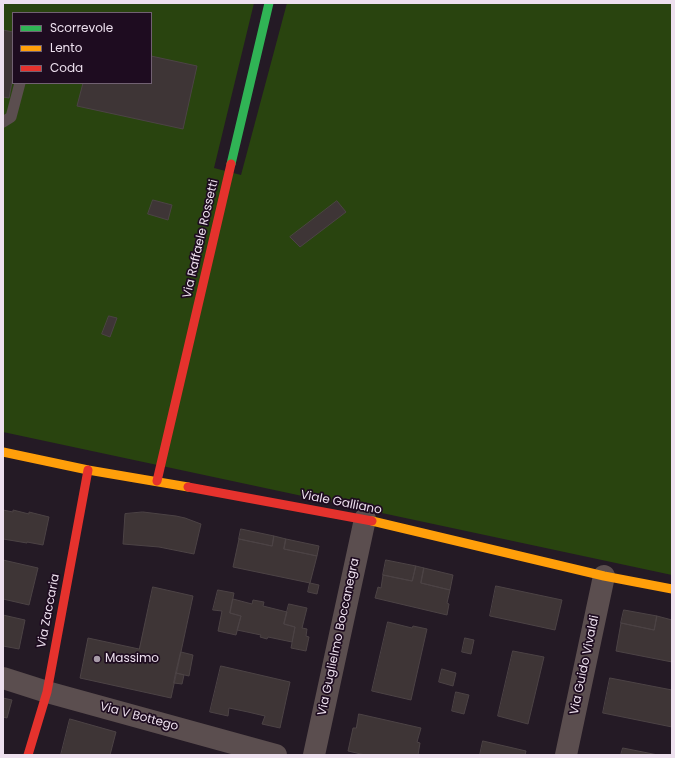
<!DOCTYPE html>
<style>
body{margin:0}
#map{position:relative;width:675px;height:758px;overflow:hidden;background:#241a25;font-family:Poppins,sans-serif}
canvas{display:block}
.frame{position:absolute;inset:0;border:4px solid #ede0ee;pointer-events:none}
.legend{position:absolute;left:12px;top:12px;width:140px;height:72px;box-sizing:border-box;background:#1e0c20;border:1px solid #716172;margin:0;padding:5px 7px;list-style:none;font-size:12px;color:#ede0ee}
.legend li{display:flex;align-items:center;gap:8px;height:20px}
.legend b{width:20px;border:1px solid #716172}
</style>
<div id="map">
<canvas width="675" height="758"></canvas>
<div class="frame"></div>
<ul class="legend">
<li><b style="height:5px;background:#30b455"></b>Scorrevole</li>
<li><b style="height:5px;background:#ff9f0a"></b>Lento</li>
<li><b style="height:5px;background:#e5322d"></b>Coda</li>
</ul>
</div>
<script>
const ctx = document.querySelector('canvas').getContext('2d');
ctx.lineJoin = 'round';
function fill(path, color) { ctx.fillStyle = color; ctx.fill(path, 'evenodd'); }
function strokePath(path, color, width, dash) { ctx.strokeStyle = color; ctx.lineWidth = width; ctx.lineCap = dash ? 'butt' : 'round'; ctx.setLineDash(dash || []); ctx.stroke(path); }
function drawText(font, color, halo, rows, align = 'center') {
  ctx.font = font + ' Poppins,sans-serif'; ctx.lineWidth = 3.5; ctx.setLineDash([]); ctx.textBaseline = 'middle'; ctx.strokeStyle = halo; ctx.fillStyle = color; for (const [text, x, y, turn = 0] of rows) {
    ctx.save(); ctx.translate(x, y); ctx.rotate((+turn || 0) * Math.PI / 180); ctx.textAlign = isNaN(turn) ? turn : align; if (halo) ctx.strokeText(text, 0, 0); ctx.fillText(text, 0, 0); ctx.restore();
  }
}
fill(new Path2D(`
 M3,3H254L214,168L241,175L287,3H672V575L3,432ZM13,13H151V83H13Z`), '#29440f');
const building = new Path2D(`
 M3,30L13,32V77L9,98L3,97Z
 M151,56L197,66L183,129L77,106L83,83H151Z
 M153,200L172,205L168,220L148,214Z
 M337,201L346,212L300,247L290,237Z
 M109,316L117,318L110,337L102,334Z
 M3,510L13,512V510L29,514V512L49,517L43,545L27,542V543L3,539Z
 M143,512L176,516L185,518L201,524L194,554L159,547L123,544L125,514Z
 M241,529L274,536L272,546L239,539Z
 M274,536L286,539L284,549L317,556L310,583L233,567L239,539L272,546Z
 M286,539L319,546L317,556L284,549Z
 M3,560L38,568L29,605L3,599Z
 M386,560L416,566L412,581L383,575Z
 M416,566L424,568L421,583L450,590L447,603L449,604L447,615L375,598L378,587L381,588L383,575L412,581Z
 M424,568L453,575L450,590L421,583Z
 M310,583L319,585L317,594L308,592Z
 M496,586L562,600L555,630L490,616Z
 M153,587L193,596L171,698L80,678L88,638L139,649Z
 M218,590L234,593L230,613L241,616L236,635L218,631L222,611L213,610Z
 M233,599L252,604L253,600L264,602L263,606L287,612L284,624L295,627L292,642L268,637L267,639L260,637L261,635L237,630L241,616L230,613Z
 M289,604L307,608L302,628L307,629L306,636L309,637L306,651L291,648L295,627L284,624Z
 M624,610L657,616L654,630L621,623Z
 M3,615L25,620L19,649L3,646Z
 M657,616L672,620V662L616,651L621,623L654,630Z
 M388,622L412,628L413,626L427,629L411,700L372,691Z
 M465,638L474,640L471,654L462,652Z
 M513,651L544,657L528,724L498,716Z
 M181,652L193,655L189,676L176,673Z
 M221,666L290,682L280,728L262,724L265,716L248,712L229,708L228,716L210,712Z
 M442,669L456,673L453,686L439,682Z
 M176,673L184,675L182,684L174,683Z
 M610,678L672,690V727L603,713Z
 M456,692L469,695L464,714L452,711Z
 M3,698L12,700L7,718L3,717Z
 M359,714L421,728L417,742L420,743L418,755H365L348,751L353,728H356Z
 M70,719L116,732L110,755H61Z
 M483,741L526,751L525,755H480Z
 M623,748L658,755H621Z`);
fill(building, '#3e3536');
strokePath(building, '#4c4345', 1);
strokePath(new Path2D(`
 M3,122L11,117L20,83`), '#5b4e4f', 11);
strokePath(new Path2D(`
 M3,678L47,692L276,755
 M314,755L365,519
 M566,755L604,576`), '#5b4e4f', 22);
strokePath(new Path2D(`
 M231,164L269,3`), '#30b455', 9);
strokePath(new Path2D(`
 M3,452L88,470L188,487
 M372,521L604,576L672,589`), '#ff9f0a', 9);
strokePath(new Path2D(`
 M157,481L231,164
 M188,487L372,521
 M28,755L47,692L88,470`), '#e5322d', 9);
for (const [x, y, r, color] of [
 [97,659,4,"#a79ba8"]
]) { const dot = new Path2D(); dot.arc(x, y, r, 0, 2 * Math.PI); ctx.fillStyle = color; ctx.fill(dot); strokePath(dot, '#1e0c20', 1.5); }
drawText('12px', '#ede0ee', '#1e0c20', [
 ["Via Raffaele Rossetti",201,239,-77],
 ["Viale Galliano",341,503,11],
 ["Via Zaccaria",49,611,-79],
 ["Via Guglielmo Boccanegra",339,637,-78],
 ["Via Guido Vivaldi",585,665,-78],
 ["Via V Bottego",139,717,15]
]);
drawText('12px', '#ede0ee', '#1e0c20', [
 ["Massimo",105,659]
], 'left');
</script>
